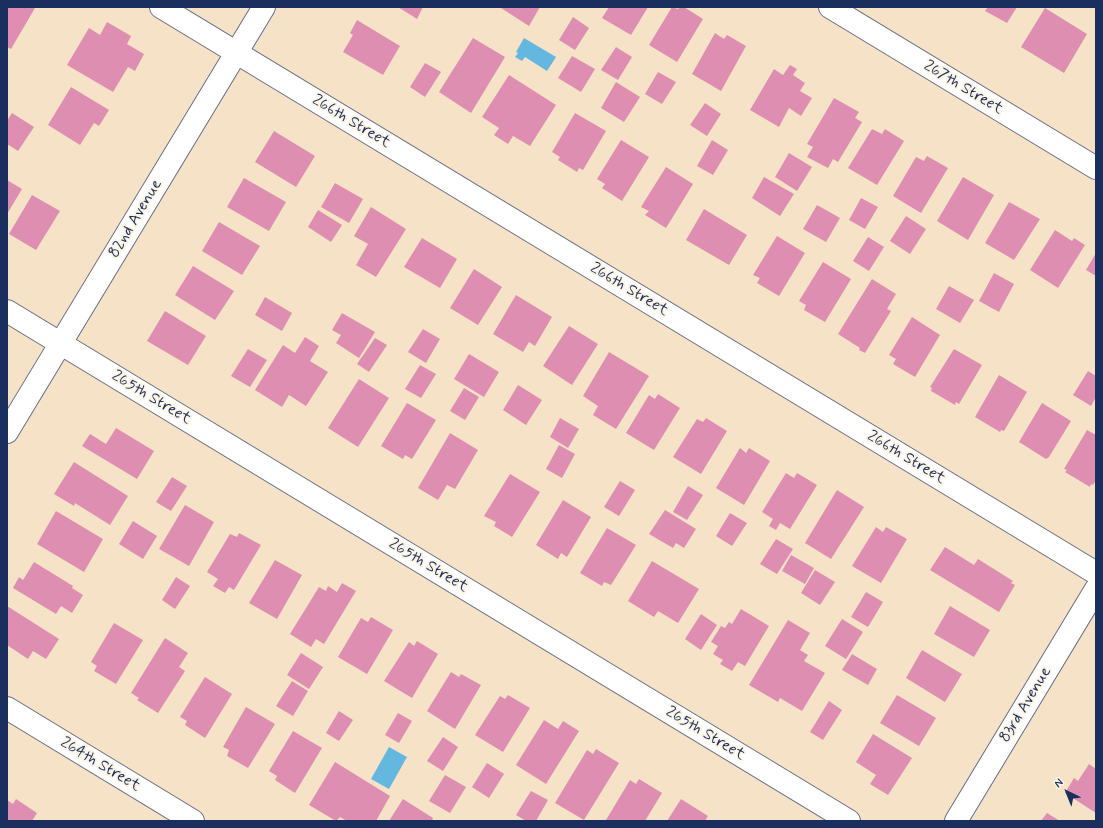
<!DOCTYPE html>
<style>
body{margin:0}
#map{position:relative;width:1103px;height:828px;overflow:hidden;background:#f5e2c7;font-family:Mynerve,sans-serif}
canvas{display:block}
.frame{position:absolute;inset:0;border:8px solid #1b2f5e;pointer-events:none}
.north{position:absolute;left:1047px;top:772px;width:40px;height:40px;-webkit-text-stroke:3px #fcf5e5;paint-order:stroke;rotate:317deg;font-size:11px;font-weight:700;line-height:16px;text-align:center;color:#1b2f5e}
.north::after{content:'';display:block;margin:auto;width:14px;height:18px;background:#1b2f5e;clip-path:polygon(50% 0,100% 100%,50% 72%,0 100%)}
</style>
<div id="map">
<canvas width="1103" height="828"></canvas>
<div class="frame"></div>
<div class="north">N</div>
</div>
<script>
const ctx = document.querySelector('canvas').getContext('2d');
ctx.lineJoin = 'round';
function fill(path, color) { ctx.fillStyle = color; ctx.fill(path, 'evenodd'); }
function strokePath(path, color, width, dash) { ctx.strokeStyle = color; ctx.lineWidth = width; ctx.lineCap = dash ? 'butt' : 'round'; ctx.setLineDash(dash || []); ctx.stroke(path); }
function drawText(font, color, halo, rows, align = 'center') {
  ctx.font = font + ' Mynerve,sans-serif'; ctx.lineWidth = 4; ctx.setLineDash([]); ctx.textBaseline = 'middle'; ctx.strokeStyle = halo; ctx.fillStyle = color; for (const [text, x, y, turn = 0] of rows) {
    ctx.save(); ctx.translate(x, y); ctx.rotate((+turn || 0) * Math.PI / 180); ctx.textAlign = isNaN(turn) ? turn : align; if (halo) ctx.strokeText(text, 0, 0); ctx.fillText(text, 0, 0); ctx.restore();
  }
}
fill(new Path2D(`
 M524,38L556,57L547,71L525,57L522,61L515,57L518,53L516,52Z
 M389,747L407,757L389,789L371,779Z`), '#64b8e0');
fill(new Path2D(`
 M7,7L35,8L11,49L7,47Z
 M398,7H423L417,19Z
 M502,7H540L529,26L501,8Z
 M609,7H648L631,35L602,18Z
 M672,7L678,9L680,7H684L703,19L677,62L649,45Z
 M988,7H1017L1007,23L985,11Z
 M1045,8L1087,34L1064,73L1021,47Z
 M573,17L589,28L575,50L559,40Z
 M357,20L400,46L383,75L343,52L353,35L350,33Z
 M107,22L131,36L127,44L144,54L135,71L128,67L113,92L67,65L89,28L100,35Z
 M715,33L724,39L727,35L746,46L721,91L692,74Z
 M473,38L505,57L471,113L439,92Z
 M616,47L632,57L618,80L601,70Z
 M572,56L595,69L581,92L558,78Z
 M425,63L441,72L425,97L410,87Z
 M790,65L797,69L793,75L805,83L800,91L812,98L801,116L789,108L779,127L750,110L774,69L783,75Z
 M658,72L676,82L662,104L645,94Z
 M509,75L556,105L530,146L513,136L508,144L494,135L499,128L482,117Z
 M616,82L640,97L624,122L601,108Z
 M71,87L109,110L99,126L94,123L80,145L48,125Z
 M834,98L859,112L855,118L862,122L838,162L833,159L828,168L807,157L813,147L807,144Z
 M705,103L721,114L707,136L690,125Z
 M12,113L34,127L18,151L7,144V121Z
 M575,113L606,131L583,170L579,168L577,172L558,160L560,157L552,152Z
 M872,129L882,134L885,129L904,141L877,185L848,168Z
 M274,131L315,156L296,187L255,162Z
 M621,140L649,157L622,201L602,188L605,184L597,179Z
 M712,140L728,150L713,175L697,166Z
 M789,153L812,167L797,191L775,177Z
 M927,156L948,168L921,213L893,196L916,157L924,161Z
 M666,167L693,184L666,228L645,215L649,211L641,207Z
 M764,177L794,194L780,216L752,198Z
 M963,177L994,195L968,240L937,221Z
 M244,178L286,202L269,231L227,207Z
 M7,180L22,189L7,214Z
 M335,183L363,199L349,223L321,207Z
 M32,195L60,211L36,250L9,234Z
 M861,198L878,207L865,229L849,220Z
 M1009,202L1040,219L1014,260L985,243Z
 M817,205L840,218L826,242L803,229Z
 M371,207L406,229L376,277L356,265L368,244L354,236Z
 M704,209L747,235L729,265L686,240Z
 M318,210L342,225L331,242L308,227Z
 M906,216L926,229L910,254L890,241Z
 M219,222L260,246L242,275L202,251Z
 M1055,230L1072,241L1074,238L1085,245L1058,288L1030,270Z
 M777,236L805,253L779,296L757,283L760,278L753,275Z
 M868,237L884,247L869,271L853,261Z
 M422,238L457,259L440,288L404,267Z
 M1096,253V276L1086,270Z
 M823,262L851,279L825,322L804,310L806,305L799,301Z
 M193,266L234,291L215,320L175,295Z
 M474,269L502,287L478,325L450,308Z
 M994,273L1014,284L999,312L979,301Z
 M872,279L896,294L887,309L891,311L865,353L859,350L860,348L838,334Z
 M949,286L974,300L960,323L936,309Z
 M516,295L552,317L535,346L529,342L523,352L493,334Z
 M265,297L292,313L282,331L255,315Z
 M165,311L206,336L188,365L147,341Z
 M342,313L375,332L359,358L336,343L341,335L332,330Z
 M912,317L940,335L915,377L893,364L896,359L889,355Z
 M569,326L598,344L572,385L543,366Z
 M423,329L440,339L426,363L408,352Z
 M305,337L319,346L310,361L328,372L306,406L289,395L282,407L255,390L283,345L295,353Z
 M375,338L387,345L369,372L357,364Z
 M248,349L267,360L250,387L231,376Z
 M954,349L982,365L959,404L956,402L955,405L931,391L932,388L930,387Z
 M609,352L649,376L616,429L593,415L598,406L583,396Z
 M469,354L499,372L484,397L454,379Z
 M420,365L436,374L421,398L405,389Z
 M1088,371L1096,376V397L1091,406L1073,395Z
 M999,375L1027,392L1004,431L1001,430L1000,432L975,417Z
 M359,379L389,398L358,447L328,428Z
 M518,385L542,400L526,425L503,410Z
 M464,388L479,397L465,420L450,411Z
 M658,394L680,408L654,450L626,433L649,395L655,399Z
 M407,403L436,420L412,459L405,455L403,459L381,446Z
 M1042,403L1071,421L1049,457L1046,459L1019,442Z
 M560,418L579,429L568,448L550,437Z
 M706,418L727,431L701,474L673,457L697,419L703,422Z
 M116,428L154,451L137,479L82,446L90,434L106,444Z
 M1087,430L1096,435V480L1093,485L1091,484L1090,487L1065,472L1067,470L1064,469Z
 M450,433L478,450L455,489L447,485L438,500L418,488Z
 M559,445L575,454L562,478L546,469Z
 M740,448L746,453L749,448L770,461L744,505L716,488Z
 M74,462L128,496L110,525L75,503L74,506L54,494Z
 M786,473L794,478L797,473L817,485L790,529L780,523L776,530L769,526L773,519L762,512Z
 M510,474L540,492L512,537L494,526L496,522L484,516Z
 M172,477L187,486L171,511L156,502Z
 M620,481L635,490L619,516L604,507Z
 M688,486L703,495L687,520L673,512Z
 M837,490L864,507L831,559L805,543Z
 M563,500L591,517L567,557L561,553L558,559L536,545Z
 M185,505L214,522L189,566L159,549Z
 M665,510L696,529L684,548L676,543L673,548L649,534Z
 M56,511L103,539L84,572L37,544Z
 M730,513L747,523L732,546L716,536Z
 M133,521L157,536L143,559L119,544Z
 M876,527L883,532L886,527L907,539L881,583L852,566Z
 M607,528L636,545L611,585L604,582L602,586L580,573Z
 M239,533L261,545L234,590L229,587L225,593L213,586L218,579L207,572L230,534L237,537Z
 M776,539L793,549L777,574L760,564Z
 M945,547L974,565L978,559L1013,581L1011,583L1015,585L999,612L930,570Z
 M791,555L814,568L805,584L782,571Z
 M275,560L302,575L277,619L249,603Z
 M652,561L699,589L678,623L658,611L654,617L628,601Z
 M34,562L73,586L72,588L83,595L72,613L61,606L56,614L13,588L19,577L23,580Z
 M815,570L835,582L820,605L801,593Z
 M176,577L190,586L175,609L162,600Z
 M342,583L356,591L324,644L316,639L311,647L290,634L319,587L326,591L328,586L337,592Z
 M866,592L883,602L868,627L851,617Z
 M7,606L59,639L46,659L33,651L28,659L7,645Z
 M950,606L990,630L974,657L934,634Z
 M741,609L769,626L745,666L738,662L732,671L720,664L723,660L713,654L718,646L711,642L721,626L725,628L729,622L732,624Z
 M701,614L717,625L701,650L685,639Z
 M371,617L393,630L367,674L338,657L361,618L368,622Z
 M842,619L863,632L846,659L825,646Z
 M788,620L810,633L800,650L808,655L804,661L825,673L802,711L780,698L778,702L749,685Z
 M114,623L143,640L116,684L94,671L97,666L91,662Z
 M165,638L188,653L179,667L185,671L158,713L137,700L139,698L131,693Z
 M417,641L438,654L412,698L384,681L409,642L414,646Z
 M922,650L962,674L945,702L906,678Z
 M301,653L323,667L309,689L287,675Z
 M852,654L877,669L868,685L842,670Z
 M451,672L459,677L461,674L481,685L455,729L427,711Z
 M205,677L232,694L205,738L185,725L187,721L180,717Z
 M292,681L308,691L293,716L276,706Z
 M508,695L530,708L503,752L475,735L500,696L505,699Z
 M897,695L936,718L919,746L880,723Z
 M829,701L842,710L823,740L810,732Z
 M246,707L275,724L248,768L227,756L229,750L223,747Z
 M339,711L353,720L339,741L326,733Z
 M398,713L412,721L399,743L385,735Z
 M544,720L558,729L563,721L579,731L546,784L516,765Z
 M293,731L322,748L295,793L275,780L277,776L269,771Z
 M873,734L912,758L888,795L870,784L876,775L856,762Z
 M443,737L458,747L443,771L427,761Z
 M596,749L619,763L584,820L555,803L587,750L593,754Z
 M335,762L390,796L376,821H347L340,817L336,821L309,805Z
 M487,763L504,774L489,798L472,787Z
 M1089,764L1096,769V813L1065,793L1074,778L1078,781Z
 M445,775L466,787L450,813L429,801Z
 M639,779L662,793L645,821L606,820L630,780L636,784Z
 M531,791L548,800L536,821H526L516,815Z
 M16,799L37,813L32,821H7V800L13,804Z
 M403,799L433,818L432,821H389Z
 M681,799L708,816L705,821H667Z
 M1047,813L1060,821H1041Z`), '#de8fb1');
const minor = new Path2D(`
 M161,7L1096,573
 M830,7L1096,168
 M7,311L849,821
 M7,432L264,7
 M7,708L193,821
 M956,821L1096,589`);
strokePath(minor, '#676e83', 24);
strokePath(minor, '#fff', 22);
drawText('16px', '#1b2f5e', '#fcf5e5', [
 ["267th Street",963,88,31],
 ["266th Street",351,122,31],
 ["82nd Avenue",136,219,-59],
 ["266th Street",629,290,31],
 ["265th Street",151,398,31],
 ["266th Street",906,458,31],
 ["265th Street",428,566,31],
 ["83rd Avenue",1026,705,-59],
 ["265th Street",705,734,31],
 ["264th Street",100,765,31]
]);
</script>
